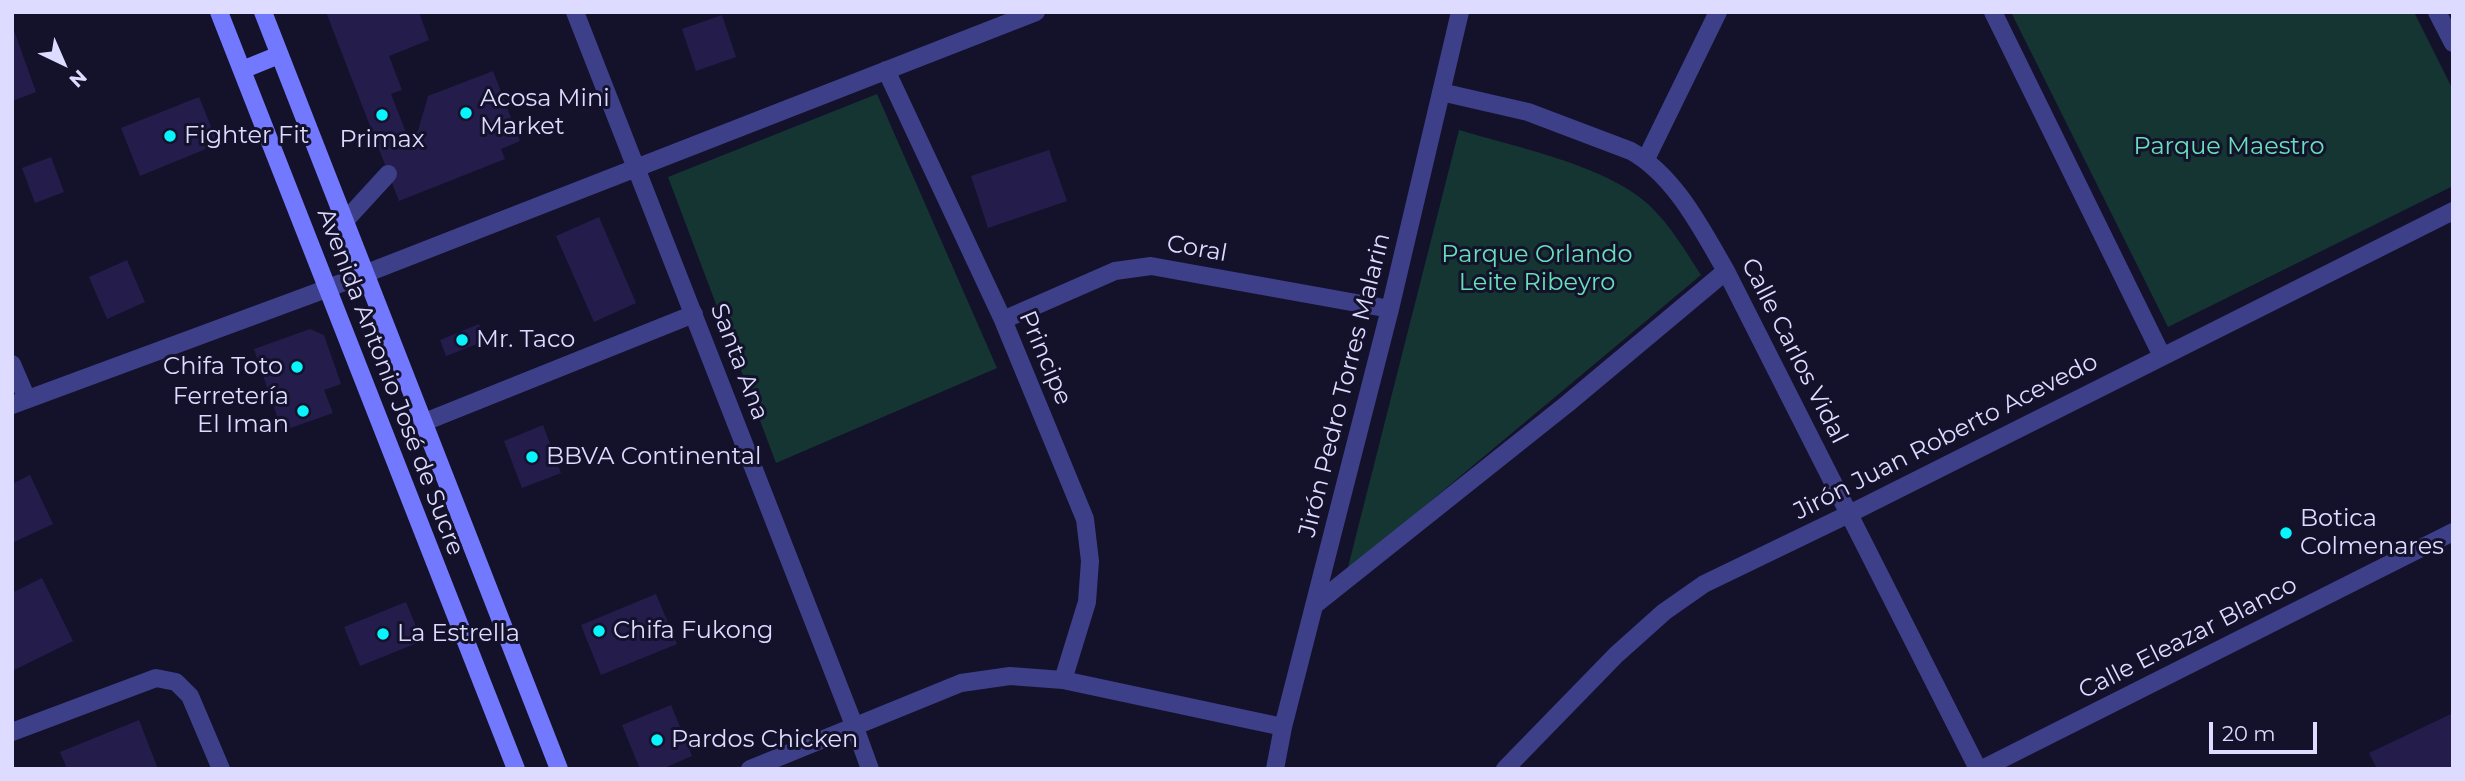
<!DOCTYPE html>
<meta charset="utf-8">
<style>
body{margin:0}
#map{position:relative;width:2465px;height:781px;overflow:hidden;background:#14112b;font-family:Montserrat,sans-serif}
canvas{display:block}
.frame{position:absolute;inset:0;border:14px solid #dddbff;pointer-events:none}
.north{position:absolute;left:28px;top:28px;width:70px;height:70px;-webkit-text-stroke:5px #14112b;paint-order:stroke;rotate:136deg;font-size:19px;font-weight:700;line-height:28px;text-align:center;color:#dddbff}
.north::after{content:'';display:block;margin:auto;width:24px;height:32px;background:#dddbff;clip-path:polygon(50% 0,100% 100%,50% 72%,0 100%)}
.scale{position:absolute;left:2209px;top:722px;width:108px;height:32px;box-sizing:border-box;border:4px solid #dddbff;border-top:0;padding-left:9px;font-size:21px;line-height:24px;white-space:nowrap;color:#dddbff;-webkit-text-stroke:5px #14112b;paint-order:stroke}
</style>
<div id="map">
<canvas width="2465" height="781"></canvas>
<div class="frame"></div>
<div class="north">N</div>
<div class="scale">20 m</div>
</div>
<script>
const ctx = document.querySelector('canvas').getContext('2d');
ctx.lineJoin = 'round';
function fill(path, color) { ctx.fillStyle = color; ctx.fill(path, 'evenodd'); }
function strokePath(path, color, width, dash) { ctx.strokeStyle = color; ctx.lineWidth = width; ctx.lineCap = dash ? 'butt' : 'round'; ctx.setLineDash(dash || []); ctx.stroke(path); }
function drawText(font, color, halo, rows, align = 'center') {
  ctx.font = font + ' Montserrat,sans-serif'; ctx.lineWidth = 6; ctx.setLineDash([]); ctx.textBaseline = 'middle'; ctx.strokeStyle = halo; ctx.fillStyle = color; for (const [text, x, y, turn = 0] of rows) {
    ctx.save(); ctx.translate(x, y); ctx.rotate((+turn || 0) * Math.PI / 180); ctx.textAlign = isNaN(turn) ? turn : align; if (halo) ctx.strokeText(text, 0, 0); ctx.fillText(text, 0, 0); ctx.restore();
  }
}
fill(new Path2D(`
 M2011,12H2414L2453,90V186L2168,327Z
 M877,94L997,368L776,463L668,177Z
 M1459,130C1515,147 1606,165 1649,205C1670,225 1685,250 1701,275L1347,571Z`), '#143532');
fill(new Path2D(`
 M326,12H419L429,40L389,56L402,90L391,94L407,135L418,131L428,96L493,71L520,141L501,149L505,159L399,201Z
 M722,15L736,57L696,71L682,29Z
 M12,25L36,92L12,101Z
 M199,97L218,144L140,176L121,128Z
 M1049,150L1067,201L988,228L971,176Z
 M51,157L64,192L35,203L22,168Z
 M599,217L636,303L594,322L556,236Z
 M127,260L145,302L107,319L89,277Z
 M479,324L485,341L446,356L440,340Z
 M310,329L324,335L341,384L324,390L333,413L282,431L254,349Z
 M543,425L561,473L522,488L504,441Z
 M30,475L53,524L12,543V484Z
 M42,578L73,641L12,671V593Z
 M656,594L677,644L601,675L581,625Z
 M406,602L422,641L360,666L344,627Z
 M671,705L692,756L662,769H640L622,725Z
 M2453,713V769H2377L2369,753Z
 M139,720L158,769H67L60,752Z`), '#241d4c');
strokePath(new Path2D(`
 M344,222L388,174
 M422,423L694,314
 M854,725L870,769`), '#3d3f89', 18);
strokePath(new Path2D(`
 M575,12L854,725
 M1993,12L2162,356
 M2437,12L2453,43
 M886,70L1003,320L1085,519L1090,561L1087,602L1063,680
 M1441,92L1528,112L1631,151C1675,176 1701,228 1726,271L1978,769
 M1646,159L1718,12
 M1003,320L1115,271L1151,266L1390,309
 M12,364L27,399
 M12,405L326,289L1036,12
 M1316,604L1567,404L1726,271
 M12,732L156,678L176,682L190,696L221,769
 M750,769L961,683L1010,676L1063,680L1283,727
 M1275,769L1283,727L1390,309L1460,12
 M1505,769L1616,655L1664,612L1704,584L1849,514L2453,211
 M1982,769L2453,532`), '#3d3f89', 18);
strokePath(new Path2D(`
 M219,12L516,769
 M263,12L559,769
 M242,70L279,55`), '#7379fe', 18);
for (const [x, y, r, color] of [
 [466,113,7,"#09f5fd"],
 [382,115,7,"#09f5fd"],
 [170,136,7,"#09f5fd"],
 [462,340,7,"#09f5fd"],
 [297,367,7,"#09f5fd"],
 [303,411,7,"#09f5fd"],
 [532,457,7,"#09f5fd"],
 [2286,533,7,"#09f5fd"],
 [599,631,7,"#09f5fd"],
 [383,634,7,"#09f5fd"],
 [657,740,7,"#09f5fd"]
]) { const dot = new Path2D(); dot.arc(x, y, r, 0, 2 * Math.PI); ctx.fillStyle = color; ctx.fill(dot); strokePath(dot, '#14112b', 2.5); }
drawText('24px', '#dddbff', '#14112b', [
 ["Acosa Mini",480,99],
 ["Market",480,127],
 ["Fighter Fit",184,136],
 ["Primax",382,140,"center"],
 ["Mr. Taco",476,340],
 ["Chifa Toto",283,367,"right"],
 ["Ferretería",289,397,"right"],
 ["El Iman",289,425,"right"],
 ["BBVA Continental",546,457],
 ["Botica",2300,519],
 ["Colmenares",2300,547],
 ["Chifa Fukong",613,631],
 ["La Estrella",397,634],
 ["Pardos Chicken",671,740]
], 'left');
drawText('24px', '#66e0b9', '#14112b', [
 ["Parque Maestro",2229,147],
 ["Parque Orlando",1537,255],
 ["Leite Ribeyro",1537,283]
]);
drawText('24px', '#dddbff', '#14112b', [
 ["Coral",1197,249,10],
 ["Calle Carlos Vidal",1794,351,63],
 ["Principe",1045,358,67],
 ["Santa Ana",739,362,69],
 ["Avenida Antonio José de Sucre",390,382,69],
 ["Jirón Pedro Torres Malarin",1345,385,-76],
 ["Jirón Juan Roberto Acevedo",1946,437,-27],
 ["Calle Eleazar Blanco",2188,638,-27]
]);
</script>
